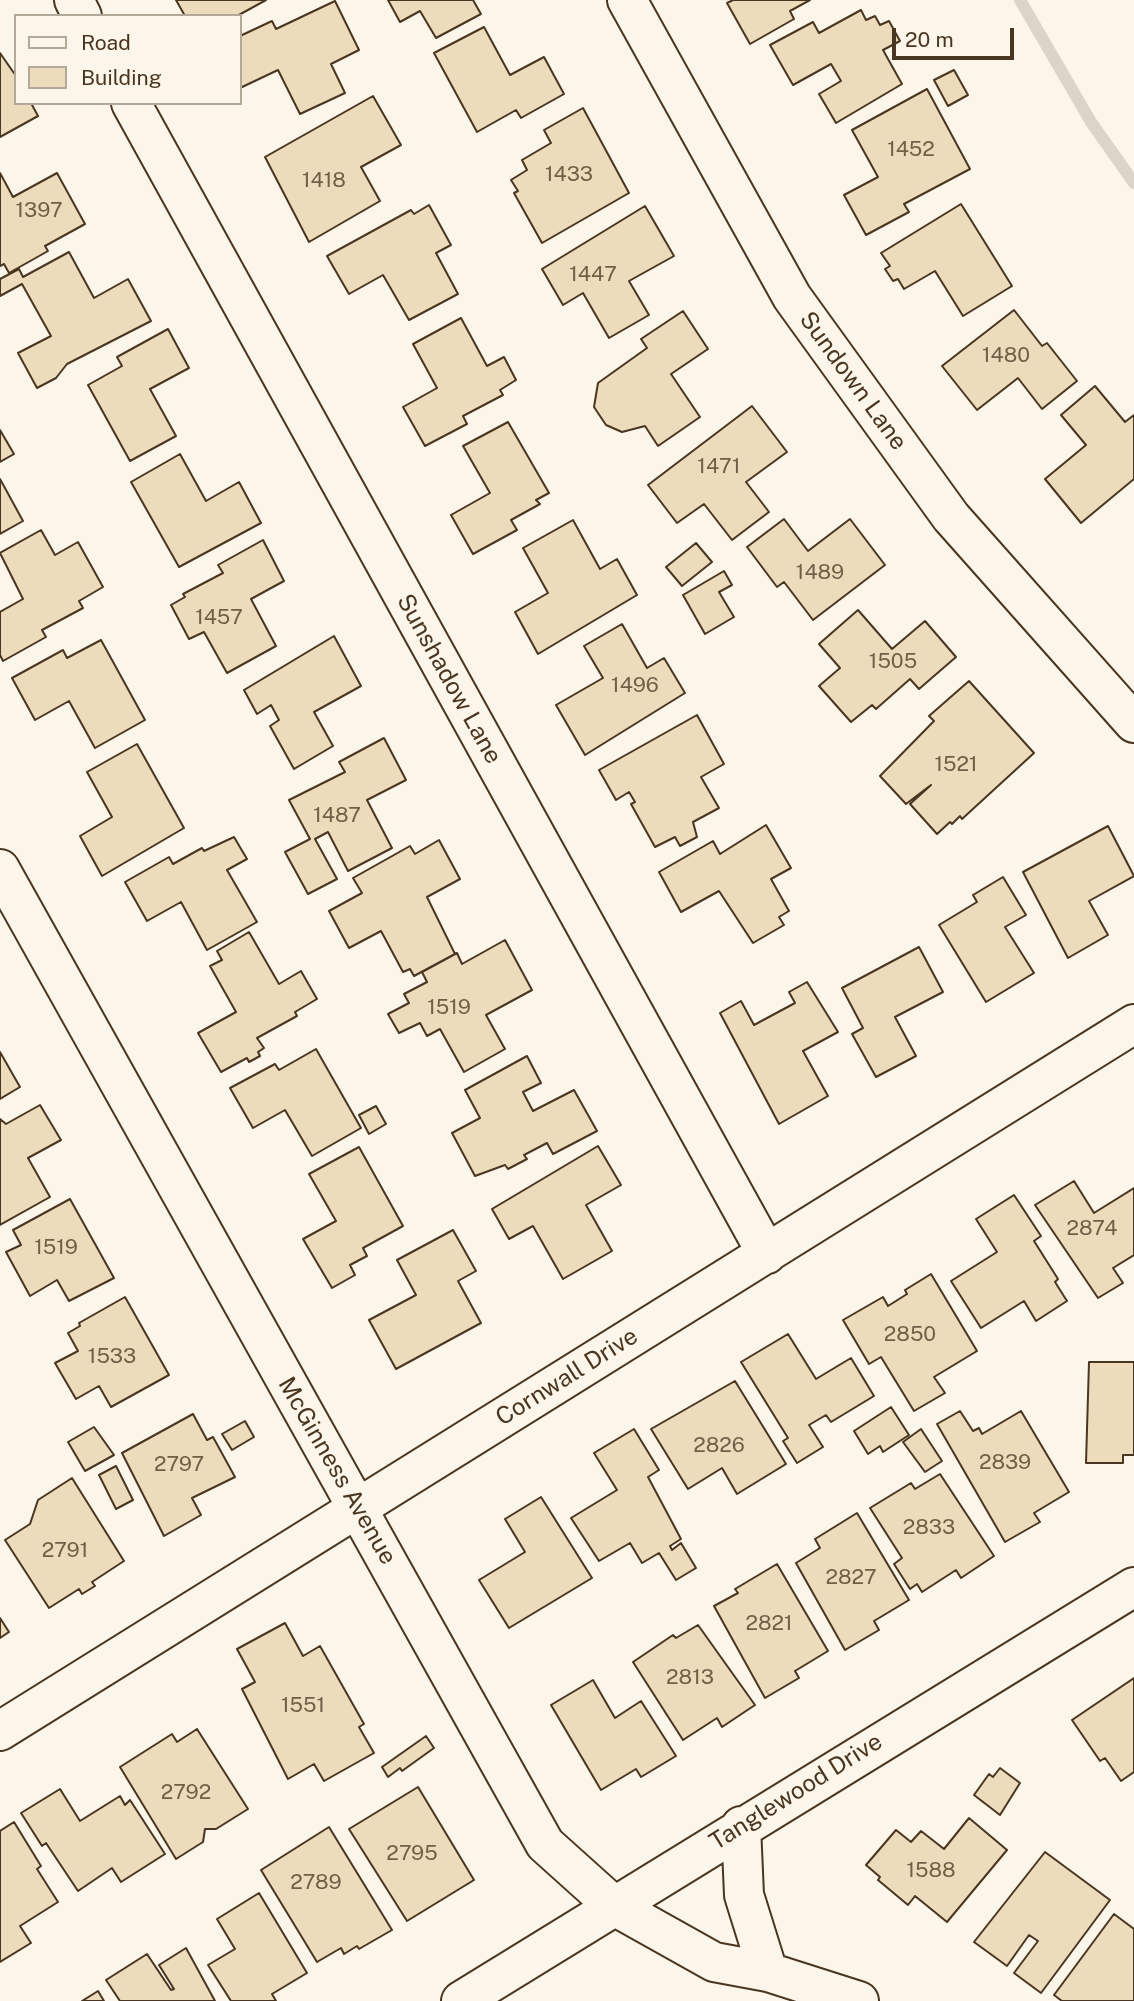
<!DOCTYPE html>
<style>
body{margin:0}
#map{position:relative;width:1134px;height:2001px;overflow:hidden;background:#fbf6e9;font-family:"Public Sans",sans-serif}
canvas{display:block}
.legend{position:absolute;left:14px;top:14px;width:228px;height:91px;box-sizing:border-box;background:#fbf6e9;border:2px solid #b4a999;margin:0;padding:9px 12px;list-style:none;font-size:21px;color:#4a3520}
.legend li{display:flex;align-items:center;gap:14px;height:35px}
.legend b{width:35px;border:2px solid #b4a999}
.scale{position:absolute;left:892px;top:28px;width:122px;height:32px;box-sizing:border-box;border:4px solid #4a3520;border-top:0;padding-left:9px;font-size:21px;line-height:24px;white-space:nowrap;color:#4a3520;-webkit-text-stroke:5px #fbf6e9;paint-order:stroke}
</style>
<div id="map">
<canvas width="1134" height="2001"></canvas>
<ul class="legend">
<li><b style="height:9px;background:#fbf6e9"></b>Road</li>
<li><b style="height:19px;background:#ecdcbc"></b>Building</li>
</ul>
<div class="scale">20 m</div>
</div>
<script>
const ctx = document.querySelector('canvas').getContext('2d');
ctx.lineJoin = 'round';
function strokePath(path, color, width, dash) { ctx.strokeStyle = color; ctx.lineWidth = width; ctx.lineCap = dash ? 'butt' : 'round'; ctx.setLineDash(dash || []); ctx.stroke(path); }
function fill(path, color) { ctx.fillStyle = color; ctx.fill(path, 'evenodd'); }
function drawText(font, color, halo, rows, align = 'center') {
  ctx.font = font + ' "Public Sans",sans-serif'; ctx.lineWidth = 5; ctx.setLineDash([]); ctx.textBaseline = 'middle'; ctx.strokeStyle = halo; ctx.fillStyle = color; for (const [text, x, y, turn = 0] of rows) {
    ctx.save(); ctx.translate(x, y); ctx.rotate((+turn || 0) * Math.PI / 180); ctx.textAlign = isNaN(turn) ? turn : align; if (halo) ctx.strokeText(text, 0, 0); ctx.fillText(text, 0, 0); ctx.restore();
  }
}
strokePath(new Path2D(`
 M1020,0L1091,122L1134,183`), '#dcd4c6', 12);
const building = new Path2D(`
 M176,0H266L237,16H185Z
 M388,0H473L481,14L436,38L420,11L400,22Z
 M733,0H810L790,11L794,19L750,44L727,3Z
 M335,1L359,50L331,64L345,93L300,114L278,70L240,88V36L272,21L276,29Z
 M861,10L866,20L875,16L880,25L889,21L900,41L883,50L902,84L836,123L819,94L841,81L831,64L793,85L770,45L813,22L819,33Z
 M484,27L510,75L544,57L564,94L521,118L516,110L477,132L434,53Z
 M0,53L16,76V103H31L38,116L0,137Z
 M954,70L968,95L948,106L934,80Z
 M927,89L970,169L904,204L909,212L866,235L844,195L878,177L852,130Z
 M373,96L401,145L361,167L380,201L309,242L265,157Z
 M583,108L629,193L542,243L514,193L518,191L511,180L527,170L522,160L551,143L544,130Z
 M0,173L13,197L57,173L85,224L45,246L48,251L9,273L4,264L0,266Z
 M961,204L1012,286L963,316L935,271L904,289L898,279L893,281L885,269L890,266L881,253Z
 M429,205L451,245L436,253L458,294L409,320L383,275L349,294L327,256L411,210L414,214Z
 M645,206L674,256L629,281L649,315L609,338L583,293L563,305L542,269Z
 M69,252L94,298L128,279L151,321L67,364L56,378L37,388L18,353L51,336L22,284L0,296V279L19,269L23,277Z
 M1014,310L1042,346L1047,343L1077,381L1042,409L1018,378L977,410L942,366Z
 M683,311L708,349L671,374L700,417L658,446L645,426L622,432L606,425L594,407L598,383L647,348L641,339Z
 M461,318L487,366L504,357L516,380L500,390L503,395L463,416L467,424L425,446L403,407L437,388L413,344Z
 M168,329L189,368L150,389L176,436L130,461L88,385L122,366L117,357Z
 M1095,386L1125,422L1134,415V479L1081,523L1045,479L1086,445L1061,415Z
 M752,406L787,452L746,482L769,512L732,540L704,504L677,523L648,485Z
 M508,422L549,493L536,500L540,504L511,520L517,530L473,554L451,515L490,493L463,446Z
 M0,430L14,454L0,462Z
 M180,454L206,501L239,482L261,523L179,567L131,482Z
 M0,479L23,521L0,534Z
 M784,519L808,551L850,519L885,565L813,620L784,582L777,587L747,547Z
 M573,520L600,569L617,559L637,595L538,654L515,612L548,593L523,548Z
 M41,530L55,555L78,542L103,587L79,601L83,608L42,630L46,637L3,661L0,655V612L23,599L0,553Z
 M263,540L284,581L251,599L276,646L227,673L204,632L189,639L171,605L185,597L183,594L223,573L218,565Z
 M696,543L712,562L682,586L666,567Z
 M724,571L732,585L719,592L734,617L705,634L683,595Z
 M858,610L892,649L925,621L956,657L919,689L910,679L876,709L872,705L851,722L819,686L840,668L819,644Z
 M622,624L647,668L664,658L685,693L585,755L556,705L603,678L584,646Z
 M334,636L361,686L314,712L333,746L294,769L270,726L279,720L271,705L257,714L244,690Z
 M101,640L145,720L95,748L69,701L35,720L12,678L63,650L67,658Z
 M969,681L1034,753L962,819L960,816L952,824L950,822L937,834L910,804L931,785L906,804L880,776L934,721L929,716Z
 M697,715L724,764L701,777L719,808L693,822L697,837L680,846L675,837L655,847L631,804L635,802L629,792L616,800L599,770Z
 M384,738L406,780L367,800L392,848L348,871L328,832L315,839L337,879L308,894L285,852L310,839L289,800L345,772L339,762Z
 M137,744L184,828L102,876L80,836L112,817L87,772Z
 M766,825L791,868L771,879L789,911L779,917L784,925L753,943L719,891L681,912L659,872L713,841L720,854Z
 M1108,826L1134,876L1089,901L1108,935L1068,958L1023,872Z
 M234,837L247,859L227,870L257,922L207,950L181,902L147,921L125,882L169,857L173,864L202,848L204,851Z
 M439,840L460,879L427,897L455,954L414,976L410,969L403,972L381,931L349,948L329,911L362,893L353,878L410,846L415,854Z
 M1003,877L1026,915L1005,927L1034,973L986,1002L939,925L977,902L973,895Z
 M249,932L279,984L301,971L317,999L295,1012L297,1016L257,1038L264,1048L258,1052L260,1056L249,1062L247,1058L221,1072L198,1033L236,1012L210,966L222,960L217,951Z
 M505,940L532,990L486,1015L505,1049L464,1072L440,1029L427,1036L420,1023L399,1033L388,1014L409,1003L404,994L427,982L422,972L457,953L462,964Z
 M919,947L943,992L895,1017L916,1056L876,1077L852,1034L863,1028L842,988Z
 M807,982L838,1032L803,1051L828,1096L779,1124L720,1013L741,1001L754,1025L795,1003L789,992Z
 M316,1049L361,1128L312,1156L285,1110L253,1128L230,1088L275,1064L279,1070Z
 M0,1052L20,1087L0,1099Z
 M527,1056L541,1083L523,1092L533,1111L574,1090L597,1131L553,1154L547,1143L524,1155L527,1159L508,1169L505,1165L475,1176L452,1133L480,1118L465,1090Z
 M40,1105L61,1140L28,1158L50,1197L0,1225V1119L6,1124Z
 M376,1106L386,1124L369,1134L359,1115Z
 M598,1146L621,1185L586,1205L612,1251L563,1279L533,1226L509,1239L492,1209Z
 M359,1147L403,1226L363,1248L367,1256L350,1265L355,1275L332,1288L303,1239L336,1221L309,1174Z
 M1074,1181L1094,1213L1134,1188V1255L1113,1268L1123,1283L1098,1298L1035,1205Z
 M1014,1195L1041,1236L1034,1241L1058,1279L1055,1282L1067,1301L1036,1321L1024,1301L981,1328L951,1281L997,1252L976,1219Z
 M70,1199L114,1278L69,1301L57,1280L30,1296L6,1252L21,1245L13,1230Z
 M453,1230L476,1271L458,1281L481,1323L396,1369L369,1320L416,1295L397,1260Z
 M931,1274L977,1351L934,1377L945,1393L914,1411L881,1357L869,1364L843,1320L883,1297L888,1306L907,1294L905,1290Z
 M125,1297L169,1375L111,1407L99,1386L76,1399L55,1363L78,1351L68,1333L80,1326L79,1323Z
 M788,1334L816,1379L851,1358L874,1396L831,1422L826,1415L809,1425L823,1447L797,1463L783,1441L788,1438L741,1362Z
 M1089,1362H1134V1455H1123V1463H1086Z
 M735,1381L786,1464L737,1494L722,1468L688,1489L651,1429Z
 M891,1407L909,1435L883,1452L880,1446L868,1454L854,1431Z
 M960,1411L973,1431L979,1428L982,1434L1021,1411L1069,1492L1034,1513L1040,1522L1005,1542L937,1424Z
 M193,1414L207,1440L213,1437L235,1477L192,1498L201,1515L164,1536L122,1453Z
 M245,1421L254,1437L232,1450L222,1434Z
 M94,1427L114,1455L85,1471L68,1442Z
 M634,1429L659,1470L648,1477L681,1539L670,1546L672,1550L681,1543L696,1568L676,1580L659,1553L642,1563L630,1543L599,1561L571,1518L617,1490L594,1453Z
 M921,1429L942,1461L925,1472L903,1442Z
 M116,1466L133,1500L116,1509L99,1475Z
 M940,1474L994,1556L961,1578L956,1570L922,1592L917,1584L910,1589L894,1564L902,1558L870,1508L911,1483L915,1489Z
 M72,1478L124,1561L92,1582L95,1586L82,1594L79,1589L49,1608L5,1540L30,1524L38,1500Z
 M541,1497L592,1578L509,1628L479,1580L525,1552L505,1519Z
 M857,1513L909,1600L874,1621L879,1630L845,1650L796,1563L820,1548L815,1539Z
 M777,1564L828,1651L795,1671L799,1678L765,1698L714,1606L738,1593L735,1589Z
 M0,1618L9,1632L0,1638Z
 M285,1623L303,1656L320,1646L364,1724L359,1727L374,1753L324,1781L314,1764L288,1779L242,1689L255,1682L237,1649Z
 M698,1625L755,1705L722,1727L717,1718L683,1740L633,1662L673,1635L676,1638Z
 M1134,1678V1772L1121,1781L1105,1758L1100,1761L1072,1720Z
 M593,1680L615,1718L641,1701L676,1756L641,1777L636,1769L601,1790L551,1705Z
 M197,1729L248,1809L216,1829H205L203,1842L176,1859L120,1767L172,1734L177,1742Z
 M426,1736L434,1748L402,1771L400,1768L388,1777L382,1767Z
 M1000,1768L1020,1783L1000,1815L974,1795L989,1774L993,1777Z
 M418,1787L474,1880L407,1921L349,1829Z
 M60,1789L80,1821L120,1796L125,1805L130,1800L165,1854L121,1882L112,1868L78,1891L46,1843L42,1846L21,1813Z
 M969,1818L1007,1850L947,1922L915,1896L908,1905L878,1880L880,1877L866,1865L896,1830L911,1842L921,1831L944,1849Z
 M14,1822L41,1866L37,1869L58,1902L20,1926L31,1943L0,1962V1831Z
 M329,1827L392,1930L359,1949L357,1946L344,1954L341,1948L317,1962L261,1870Z
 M1045,1852L1110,1900L1041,1993L1014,1973L1038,1941L1029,1935L1007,1966L974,1942Z
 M259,1893L307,1973L272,1994L276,2001H231L208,1965L235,1949L217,1919Z
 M1114,1914L1134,1929V2001H1062L1054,1995Z
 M186,1948L215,2001H120L106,1980L147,1954L171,1990L174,1989L159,1965Z
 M98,1991L104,2001H82Z`);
fill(building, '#ecdcbc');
strokePath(building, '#4a3520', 2);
const minor = new Path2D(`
 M74,0L82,16
 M627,0L792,297L951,517L1134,723
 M131,103L767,1254
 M0,869L545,1844L614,1906L714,1962L768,1972L859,2001
 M0,1731L1134,1024
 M741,1826L744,1895L768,1972
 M461,2001L1134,1587`);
strokePath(minor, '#4a3520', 42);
strokePath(minor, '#fbf6e9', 38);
drawText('21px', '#725f47', null, [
 ["1452",911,150],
 ["1433",569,175],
 ["1418",324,181],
 ["1397",39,211],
 ["1447",593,275],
 ["1480",1006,356],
 ["1471",719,467],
 ["1489",820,573],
 ["1457",219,618],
 ["1505",893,662],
 ["1496",635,686],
 ["1521",956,765],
 ["1487",337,816],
 ["1519",449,1008],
 ["2874",1092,1229],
 ["1519",56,1248],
 ["2850",910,1335],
 ["1533",112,1357],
 ["2826",719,1446],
 ["2839",1005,1463],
 ["2797",179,1465],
 ["2833",929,1528],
 ["2791",65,1551],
 ["2827",851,1578],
 ["2821",769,1624],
 ["2813",690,1678],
 ["1551",303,1706],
 ["2792",186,1793],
 ["2795",412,1854],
 ["1588",931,1871],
 ["2789",316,1883]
]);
drawText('24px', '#4a3520', '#fbf6e9', [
 ["Sundown Lane",853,381,54],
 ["Sunshadow Lane",449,679,61],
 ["Cornwall Drive",567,1377,-32],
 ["McGinness Avenue",337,1471,60],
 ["Tanglewood Drive",796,1792,-32]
]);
</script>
